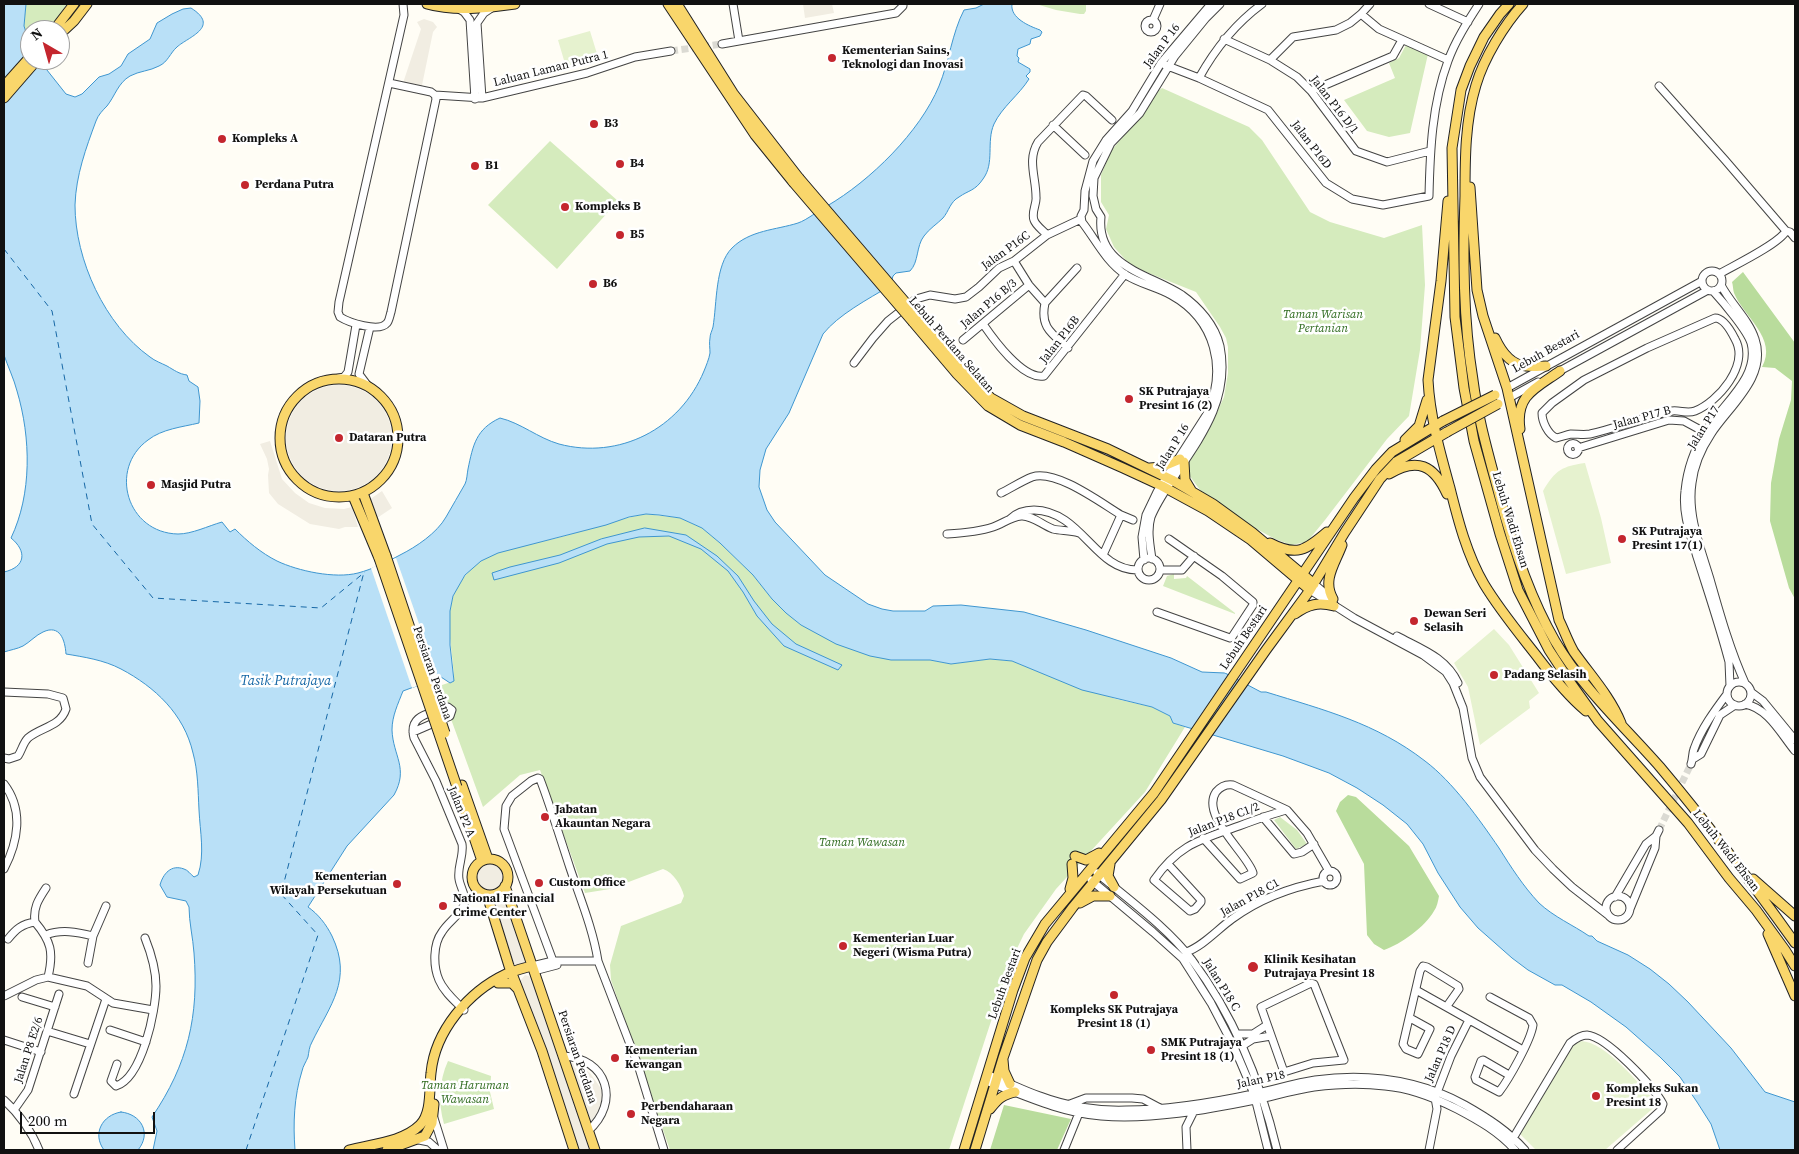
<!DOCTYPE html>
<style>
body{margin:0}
#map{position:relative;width:1799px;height:1154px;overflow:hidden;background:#fffdf5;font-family:"Source Serif 4",serif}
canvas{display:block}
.frame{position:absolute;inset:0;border:5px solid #111;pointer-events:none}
.north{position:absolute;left:20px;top:20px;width:50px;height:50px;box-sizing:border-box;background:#fff;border:1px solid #a0a0a0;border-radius:50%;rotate:322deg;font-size:14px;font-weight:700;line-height:20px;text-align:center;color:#111}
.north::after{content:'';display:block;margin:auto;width:18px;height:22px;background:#c4262e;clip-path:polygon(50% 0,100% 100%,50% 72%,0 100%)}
.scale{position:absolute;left:20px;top:1112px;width:135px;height:22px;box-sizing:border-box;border:2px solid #111;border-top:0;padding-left:6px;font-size:15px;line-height:18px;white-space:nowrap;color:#111;-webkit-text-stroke:4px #fff;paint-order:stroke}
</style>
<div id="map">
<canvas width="1799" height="1154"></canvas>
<div class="frame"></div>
<div class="north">N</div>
<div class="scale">200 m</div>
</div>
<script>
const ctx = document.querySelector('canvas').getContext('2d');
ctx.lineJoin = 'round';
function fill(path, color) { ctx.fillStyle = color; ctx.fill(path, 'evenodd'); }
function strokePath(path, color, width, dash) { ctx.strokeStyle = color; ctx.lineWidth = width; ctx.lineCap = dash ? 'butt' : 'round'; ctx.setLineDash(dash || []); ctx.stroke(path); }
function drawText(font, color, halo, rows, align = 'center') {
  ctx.font = font + ' "Source Serif 4",serif'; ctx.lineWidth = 5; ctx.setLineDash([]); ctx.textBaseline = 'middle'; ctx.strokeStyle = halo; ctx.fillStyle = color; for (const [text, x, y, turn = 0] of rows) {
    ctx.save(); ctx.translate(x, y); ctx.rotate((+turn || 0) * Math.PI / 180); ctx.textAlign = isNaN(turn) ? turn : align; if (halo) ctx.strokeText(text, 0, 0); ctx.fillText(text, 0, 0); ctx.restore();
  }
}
fill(new Path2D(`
 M26,4H67L48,30H30V45L24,26Z
 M1036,4H1086V11L1084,14H1080L1056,10Z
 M1406,45L1428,54L1410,133L1389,137L1367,131L1344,100L1395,78L1389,63L1399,58Z
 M1162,88L1249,127L1262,140L1310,212L1330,222L1384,238L1422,225L1425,285L1420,350L1409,416L1387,439L1325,520L1307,542L1291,545L1275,539L1253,527L1200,490L1189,475V463L1196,448L1214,419L1224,397L1228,373V347L1226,338L1220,327L1196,292L1131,266L1114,247L1106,229L1109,215L1101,202V175L1111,151L1150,104L1154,94Z
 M550,141L618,201L557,269L488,205Z
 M646,514L680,518L702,528L720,543L753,575L772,599L801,625L891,660H930L951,664L990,659L1012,661L1056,679L1116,699L1152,707L1170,716L1173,723L1185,727L1145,792L1056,889L1024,934L1010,963L949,1150H670L611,980L610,965L621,926L681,903L684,896C681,885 674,873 663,869L610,889L585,893L540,770L520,775L483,807L439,686L454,681C454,653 444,624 453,597C457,584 469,569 481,561C498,549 536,543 557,538C587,530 616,519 646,514Z
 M1174,574V579L1186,578L1187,576L1235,613V614L1163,586L1167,576Z
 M1280,817L1297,830L1307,844L1296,849L1274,820Z
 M448,1061L491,1076L490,1092L494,1109L444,1124C438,1103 439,1081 448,1061Z`), '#d5ebbd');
fill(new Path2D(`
 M1743,272L1795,343V599L1789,588L1770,521L1771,483L1779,439L1791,400L1792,381L1775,368L1762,367C1778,339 1744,317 1734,293C1733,290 1733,285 1732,282Z
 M1348,795L1356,797L1409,846L1439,896C1438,901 1437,907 1434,911C1425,927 1401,944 1384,950L1374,944L1367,935L1364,864L1336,811L1340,802Z
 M1004,1105L1071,1119L1057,1150H990Z`), '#b9dc9c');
fill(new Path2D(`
 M590,31L598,57L566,67L558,40Z
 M1585,463L1601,518L1611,563L1566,574L1543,491C1555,470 1563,466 1585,463Z
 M1494,629L1509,645L1539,693L1529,701L1530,708L1480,745L1468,687L1454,663Z
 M1581,1041C1607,1042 1640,1086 1658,1104L1605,1150H1536L1519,1133L1566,1054L1574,1045Z`), '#e6f2cf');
fill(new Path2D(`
 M803,4H832L834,13L805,18Z
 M424,19L433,22L437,27L433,32L421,90L402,86L421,29L417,22Z
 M286 438a53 53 0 1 1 106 0a53 53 0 1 1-106 0Z
 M270,441L282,479L295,493L309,503L325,508L344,509L352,507L358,527H345L339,529L310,524L278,504L269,493L268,475L269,469L267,459L260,444Z
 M382,491L392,508L374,520L369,500Z
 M476 876a14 14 0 1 1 28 0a14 14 0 1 1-28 0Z
 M503,894L526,960L524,964L517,966L514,964L491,898Z
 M525,975L532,977L592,1150H579L520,981Z
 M569,1062L581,1066L590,1073L602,1090L603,1099L601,1108L597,1116L590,1122Z`), '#f1ede2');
const water = new Path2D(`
 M4,4H26L24,26L30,45V60H39L66,94L75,97L82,94L99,77L109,74L121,66L128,54L150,39L157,23L172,14L183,9L191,8C221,27 188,37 177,47C170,53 168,62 159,66C150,71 139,71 130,76C118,83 115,96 107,106C103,110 98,115 96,121C86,148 76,175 75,205C75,260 105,325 150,357C155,361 161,363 167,366C174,370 179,374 187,375L189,381L198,387L200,401L199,423C182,427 162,429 148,440C108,469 127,533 178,534C192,534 208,526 222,522L230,532L235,529C247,541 261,553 277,561C298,571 335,579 358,573C373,569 387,562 400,555C416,547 437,533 446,517C452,506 459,495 465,484C467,480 467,474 468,469C473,445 476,429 500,418C521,423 538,438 559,444C619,460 680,429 704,371C706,366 709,359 710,353C710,348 709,343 710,338C710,334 712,331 713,327C717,303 715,265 732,248C750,230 776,230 798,223C807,220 819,210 827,206C870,181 920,132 939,86C949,62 952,33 964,10L976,8L984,4H1012C1010,18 1029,26 1040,30L1042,32L1040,36L1031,39L1030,44L1018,49L1017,56L1019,58L1018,62L1030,69V72L1026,76L1029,79C1019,95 1002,107 994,124C986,142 995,163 983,179C975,191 969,190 959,197C950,202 949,211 943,218C937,224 929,229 924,236C916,246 919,262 910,271L896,273L893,276L890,286C868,299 838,315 823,334L789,413L766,449L760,470L759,487L767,510L775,522L825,575L868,604L882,609L893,611H925L933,606L961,605L1024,612L1086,630L1171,658L1202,672L1225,673L1261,692H1266C1324,710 1376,723 1425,761C1453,782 1479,819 1499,848C1511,867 1523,886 1539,903C1554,917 1573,925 1589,936H1592L1597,941L1628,955L1650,969L1669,984L1688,1002L1731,1048L1765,1092L1795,1102V1150H1720L1711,1124L1697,1102L1680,1077L1660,1057L1626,1027L1591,1002L1562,985H1555L1528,970L1512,958L1478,928L1460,907L1438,873L1423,844L1407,824L1383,805L1357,788L1329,773L1283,756L1173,723L1170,716L1152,707L1082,690L1012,661L990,659L951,664L930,660H891L870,656L836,644L801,625L786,613L772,599L753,575L720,543L702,528L680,518L659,515L646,514L629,517L606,525L498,553L481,561L465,575L453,596L450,611V645L454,681L450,683L441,677L403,691C398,704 392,716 392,730C393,756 409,768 394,795L347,846L308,907C318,914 326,924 332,936C353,980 330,1005 312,1042C309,1047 309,1052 308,1057C306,1062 303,1066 302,1071C294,1097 293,1123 295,1150H153L157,1131L152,1117C188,1064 199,1016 194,953C193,938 189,922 189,907L186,901L167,897L160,885C163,874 171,864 184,869C188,870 190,874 194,877L198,875C205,854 200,832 199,810C198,791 198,771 193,753C184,714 155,687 121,669C104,660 84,657 66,654C65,640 60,624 43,632C36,635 30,642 23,646C17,649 10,650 4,652V572C26,567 27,551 11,538C32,494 31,438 17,391C14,379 8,367 4,355Z
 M645,528L686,535L717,556L738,576L754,601L772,624L796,644L842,665L838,670L784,646L757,616L743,592L728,571L701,549L669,536L639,537L607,544L559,563L494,580L492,573L510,567L560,555L601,539Z
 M121,1112C141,1114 152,1133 138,1150H104C92,1134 102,1115 121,1112Z`);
fill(water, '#b9e0f7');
strokePath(water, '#3f96cf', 1);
fill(new Path2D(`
 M396,558L438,678L412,688L371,568Z`), '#fffdf5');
strokePath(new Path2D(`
 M4,249L52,311L92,524L153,598L321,608L365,572
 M246,1150L318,935L281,894L364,572`), '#1768a6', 1, [6, 5]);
strokePath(new Path2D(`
 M671,51L722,44
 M1659,830L1691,764`), '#dbdad3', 7, [7, 3.5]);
const minor = new Path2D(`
 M403,4L404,15L339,302L338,312L340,317C348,322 379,333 387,323C389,321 390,315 391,312L436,99L435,95
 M733,4L739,41
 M1429,4L1468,22
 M457,8L464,12L470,20L475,99
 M1361,14L1379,29L1448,60
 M1145 26a6 6 0 1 1 12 0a6 6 0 1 1-12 0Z
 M1153,20L1160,4
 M1224,39L1270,60L1297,77L1311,91L1356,151L1387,162L1430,151
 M722,44L896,13L903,6V4
 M1270,60L1293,37L1336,30L1350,23L1361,14L1370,4
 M1165,65L1199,78L1268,110L1326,183L1352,199L1383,205L1429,196C1430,151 1432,104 1448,61C1455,41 1468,21 1479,4
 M1199,78C1215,49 1235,24 1262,4
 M389,83L431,92L435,95L482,98L587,73L635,57L671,51
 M1659,86L1725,160L1786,231C1779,244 1733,266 1719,274
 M1311,91L1393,56L1402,40
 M482,98L477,23L484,13L493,7
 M1053,125L1085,155
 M1786,231L1790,232L1795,238
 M1047,235C1043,230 1036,226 1034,220C1031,212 1037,204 1036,197C1036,177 1027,160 1038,142L1083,95L1086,96L1112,120
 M1014,261L1029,285L1045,303C1040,327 1051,333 1068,348
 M1702 281a10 10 0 1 1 20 0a10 10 0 1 1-20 0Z
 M1721,285C1731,304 1749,320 1755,339C1768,377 1729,406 1711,434C1701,449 1694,466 1692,483C1687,515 1701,549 1710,579C1720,614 1730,650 1745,683
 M1713,291C1723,302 1747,330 1751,343C1760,378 1722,404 1706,431C1695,448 1687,470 1685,491C1682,514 1691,536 1697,557C1708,592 1720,627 1729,662L1730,686
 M1045,303L1077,268
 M1715,318C1724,318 1731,331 1735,339C1750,365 1718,402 1695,411C1687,414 1680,410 1672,411C1644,416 1618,428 1590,434C1584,435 1578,434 1571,434C1566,435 1561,437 1556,438C1548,434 1542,422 1542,413L1552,403L1584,380L1647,348Z
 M983,324C994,340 1023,380 1044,376L1125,274
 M963,340L1029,285
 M854,363L873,338L888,321L916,299L930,295L955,299L966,297L979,287L999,268L1014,261L1047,235L1081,219
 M1556,373L1708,290
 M335,379L344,377L348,372L356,325
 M368,386L359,374L370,327
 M1507,388L1702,281
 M1509,398L1538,382
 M1567.5 449a5.5 5.5 0 1 1 11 0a5.5 5.5 0 1 1-11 0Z
 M1578,448L1669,420L1684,421L1708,434
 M1001,493C1011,488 1022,481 1032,477C1056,469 1101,503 1121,515L1103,555
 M1121,515L1133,520
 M1010,519C1017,512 1024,510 1034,510C1082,511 1095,571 1138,570
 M947,534C963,533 978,532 993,527C1002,524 1011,517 1021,516C1032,515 1042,525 1053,529C1061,531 1070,530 1079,533
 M1138 569a11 11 0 1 1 22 0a11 11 0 1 1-22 0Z
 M1152,559C1150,545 1147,530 1151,517C1157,502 1167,488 1176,474C1203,434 1230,397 1220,346C1215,325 1199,307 1182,295C1150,274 1096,267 1101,217L1096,209L1093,196L1094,178L1111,143L1140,113L1175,56L1206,18L1220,4
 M1144,560L1142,537L1146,515L1157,492L1207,414C1227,369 1216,320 1171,295C1157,287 1140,284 1126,275C1106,262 1096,240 1082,222L1081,216L1084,210L1085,191L1093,161L1106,140L1132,111L1161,63L1211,4
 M1160,570H1182L1194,556
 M1314,584L1333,600
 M1310,590L1354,618L1423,655L1446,672L1453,683L1463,708L1472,758L1480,777L1535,850L1553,869L1572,887L1608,915
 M1157,612L1230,638L1232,637L1253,605V602L1222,576L1169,539
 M1397,636C1421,649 1446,657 1458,683
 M1727 694a12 12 0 1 1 24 0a12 12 0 1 1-24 0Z
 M4,692L48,694L63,698L66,709C60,727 41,727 28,738C23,743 22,750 18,756L9,759L4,758
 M1751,692L1763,701L1795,740
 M1745,704C1768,708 1781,734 1795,751
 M413,732L450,716L452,710L448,707C430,714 408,714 414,738L436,781L462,844C464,856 457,867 459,879C460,887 467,896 464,905C459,916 448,922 442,932C433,944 433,966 439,980C444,992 455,1001 464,1010
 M1693,759L1701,754L1720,715L1735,705
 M1691,764C1693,759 1692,754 1694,749C1701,729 1715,710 1727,694
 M4,784C24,810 18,842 4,869
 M1263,817L1294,854L1302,852L1314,844
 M1203,838L1240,879L1253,873C1248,854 1200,816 1216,792C1221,786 1226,784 1233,785L1287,810L1307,833L1329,871
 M1168,864L1201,900V902L1195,909L1190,911L1154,880C1179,844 1200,840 1239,826C1255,820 1271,814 1287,810
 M1323 878a7 7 0 1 1 14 0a7 7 0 1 1-14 0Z
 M1097,873C1128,899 1168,928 1192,960C1234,1016 1261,1083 1277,1150
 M1091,880L1153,932L1183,959L1211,1003L1234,1047L1254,1094L1268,1150
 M1606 908a12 12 0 1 1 24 0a12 12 0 1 1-24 0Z
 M1615,897L1646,844L1656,836
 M1630,909L1655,848L1656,836L1659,830
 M35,922C33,908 38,900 46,888
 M46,935C61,929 77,932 93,936
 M8,939C16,929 22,924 35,922C51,941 54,952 48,977
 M1186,952C1202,947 1218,929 1232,919C1259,899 1292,887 1324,881
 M553,961L504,829L506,806L512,796L531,781L538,778L540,779C551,808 560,838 570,868C580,898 593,929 598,961L638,1065L664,1150
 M88,963L93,936L106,906
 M532,966L553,961H598
 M534,971L557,965
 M1311,983L1314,984L1344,1060L1313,1063L1284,1072L1261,1007Z
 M1416,990L1523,1050
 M4,996L36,980L48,977L87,986L113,1003L153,1010
 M22,997L55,1007
 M1490,997L1529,1018L1533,1025C1531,1040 1509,1079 1499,1092L1476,1080L1475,1077L1481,1061L1483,1060L1509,1075
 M1410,1018L1430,1029L1418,1054L1406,1049L1403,1044L1420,971L1423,966L1427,967L1458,986L1459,989L1447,1006
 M110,1030L146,1042
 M47,1031L90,1044
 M1237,1034H1253L1267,1025
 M4,1040L41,1052
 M1242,1046L1253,1039L1271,1036
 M563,1056C607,1058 621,1102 588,1131
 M117,1064L111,1081L116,1086C142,1078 156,1011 156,986C156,970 151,953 145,938
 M988,1075C1006,1081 1022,1090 1040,1096C1066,1106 1098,1111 1126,1110C1169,1110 1211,1103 1253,1094C1274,1090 1294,1083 1315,1080C1367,1073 1419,1080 1465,1105C1488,1118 1508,1131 1525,1150
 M986,1081C1023,1095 1061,1113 1101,1116C1151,1120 1206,1110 1255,1100C1274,1096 1294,1090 1314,1087C1337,1084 1362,1083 1385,1086C1410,1088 1435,1098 1457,1109C1478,1120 1499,1132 1515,1150
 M74,1094L106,999
 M4,1100C20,1115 31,1130 39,1150
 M1070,1104L1086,1098H1132L1143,1099L1160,1108
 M14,1110L28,1090L59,994
 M434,1118L444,1150
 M419,1140L429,1142L438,1150
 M1512,1140L1570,1043C1575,1039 1581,1035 1587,1035C1606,1036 1654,1087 1663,1104L1661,1110L1617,1150
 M1064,1150L1079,1113
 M1187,1150L1186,1127L1194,1111
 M1429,1150L1437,1109L1435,1098L1451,1056L1469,1020`);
const major = new Path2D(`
 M427,4C455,12 486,8 515,4
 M668,4L755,135L793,182
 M677,4L733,93L799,178
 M1509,4L1500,14L1484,37L1470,66L1461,90L1452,148L1455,317L1464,388L1474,441L1500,534L1518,590L1549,650L1570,682L1598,721L1688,823L1729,878L1756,910L1785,950L1795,966
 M1523,4C1504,25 1484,58 1476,85C1465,121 1465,159 1465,196C1463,257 1463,319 1473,380C1478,419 1489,456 1499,494C1512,544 1529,596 1555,641C1583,689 1624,726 1660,767C1708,824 1752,883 1795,943
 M54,30L74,4
 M60,34L74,21L87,4
 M4,86L30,57
 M4,98L37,60
 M1470,187L1477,290L1483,316L1507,388L1559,620C1564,630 1568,642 1574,652C1591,676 1610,696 1621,723
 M1448,201L1441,281L1428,380C1430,417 1440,452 1450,488C1458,520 1467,555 1484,584C1499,609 1518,632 1536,655C1551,675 1567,695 1586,711
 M918,317L975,384L991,398L1023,416L1108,449L1172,480L1213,504L1253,533L1314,584
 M913,322L957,374L988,406L1020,425L1064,442L1123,468L1162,486L1208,511L1251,540L1310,590
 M1495,338C1501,351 1511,365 1526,366C1533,367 1540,366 1546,366
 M280 438a59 59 0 1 1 118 0a59 59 0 1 1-118 0Z
 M1520,429C1515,395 1536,388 1560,371
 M1405,440L1419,426L1427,400
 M1184,462L1185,480L1191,490
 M1150,468L1161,467L1180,459
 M1389,474C1417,457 1434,465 1447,494
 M363,493L386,556
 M353,496L379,558
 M1270,543C1297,557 1306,550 1327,532
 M1333,599C1322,580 1335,564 1342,545
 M1295,614C1308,604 1319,602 1334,606
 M462,785L488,859
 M457,787L482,861
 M1075,856L1086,860L1099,853
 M472 877a18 18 0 1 1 36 0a18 18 0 1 1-36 0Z
 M1110,864L1108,876L1114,887
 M1753,879L1795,916
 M505,886L595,1150
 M1070,889L1073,878L1072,864
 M487,895L509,966L542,1051L574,1150
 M1080,903L1093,896H1110
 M1768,934L1795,996
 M498,983H512L518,989
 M1003,1060L1004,1071L1010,1084
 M990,1109C998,1099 1002,1095 1015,1092
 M349,1150C372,1144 403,1142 420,1125C432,1113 429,1089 431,1073C435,1031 468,992 506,974C514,971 523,968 532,966
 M387,1150L425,1136L432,1123L434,1104
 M964,1150L1013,990L1025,958L1045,924L1154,793L1354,498L1376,469L1392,452L1443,421
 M975,1150L1003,1058L1037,960L1047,942L1073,907L1161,800L1266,650L1310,590L1345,532L1380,479L1396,462L1447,432`);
strokePath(minor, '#444', 9);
strokePath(major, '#222', 11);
strokePath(minor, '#fff', 7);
strokePath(major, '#f9d66b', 9);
const majorBridge = new Path2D(`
 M799,178L918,317
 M793,182L913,322
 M1443,421L1495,395
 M1447,432L1498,404
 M386,556L445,733
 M379,558L457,787`);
strokePath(majorBridge, '#222', 11, []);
strokePath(majorBridge, '#f9d66b', 9);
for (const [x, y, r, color] of [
 [832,58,5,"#c4262e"],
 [594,124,5,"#c4262e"],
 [222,139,5,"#c4262e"],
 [620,164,5,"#c4262e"],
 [475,166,5,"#c4262e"],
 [245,185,5,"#c4262e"],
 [565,207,5,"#c4262e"],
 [620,235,5,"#c4262e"],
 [593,284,5,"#c4262e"],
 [1129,399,5,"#c4262e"],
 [339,438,5,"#c4262e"],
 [151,485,5,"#c4262e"],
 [1622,539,5,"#c4262e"],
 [1414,621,5,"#c4262e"],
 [1494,675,5,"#c4262e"],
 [545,817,5,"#c4262e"],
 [539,883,5,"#c4262e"],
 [397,884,5,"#c4262e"],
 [443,906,5,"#c4262e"],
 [843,946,5,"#c4262e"],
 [1253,967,6,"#c4262e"],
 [1114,995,5,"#c4262e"],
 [1151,1050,5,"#c4262e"],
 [615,1058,5,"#c4262e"],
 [1596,1096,5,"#c4262e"],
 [631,1114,5,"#c4262e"]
]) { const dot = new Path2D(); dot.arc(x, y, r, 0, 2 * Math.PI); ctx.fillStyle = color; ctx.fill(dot); strokePath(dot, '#fff', 2); }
drawText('12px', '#111', '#fff', [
 ["Jalan P 16",1162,46,-53],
 ["Laluan Laman Putra 1",551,69,-14],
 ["Jalan P16 D/1",1334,105,52],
 ["Jalan P16D",1311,145,52],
 ["Jalan P16C",1006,251,-36],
 ["Jalan P16 B/3",989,304,-40],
 ["Jalan P16B",1060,340,-52],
 ["Lebuh Perdana Selatan",951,345,49],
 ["Lebuh Bestari",1546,352,-29],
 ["Jalan P17 B",1642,418,-15],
 ["Jalan P17",1704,428,-58],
 ["Jalan P 16",1173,447,-58],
 ["Lebuh Wadi Ehsan",1510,520,73],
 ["Lebuh Bestari",1244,638,-56],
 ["Persiaran Perdana",432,673,71],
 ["Jalan P2 A",461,812,68],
 ["Jalan P18 C1/2",1224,820,-21],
 ["Lebuh Wadi Ehsan",1726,851,52],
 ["Jalan P18 C1",1250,898,-29],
 ["Lebuh Bestari",1005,984,-70],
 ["Jalan P18 C",1221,985,58],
 ["Jalan P8 E2/6",29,1050,-72],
 ["Jalan P18 D",1441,1054,-66],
 ["Persiaran Perdana",577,1057,71],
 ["Jalan P18",1261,1080,-12]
]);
drawText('bold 12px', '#111', '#fff', [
 ["Kementerian Sains,",842,51],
 ["Teknologi dan Inovasi",842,65],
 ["B3",604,124],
 ["Kompleks A",232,139],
 ["B4",630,164],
 ["B1",485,166],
 ["Perdana Putra",255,185],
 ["Kompleks B",575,207],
 ["B5",630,235],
 ["B6",603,284],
 ["SK Putrajaya",1139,392],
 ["Presint 16 (2)",1139,406],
 ["Dataran Putra",349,438],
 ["Masjid Putra",161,485],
 ["SK Putrajaya",1632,532],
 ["Presint 17(1)",1632,546],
 ["Dewan Seri",1424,614],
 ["Selasih",1424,628],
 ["Padang Selasih",1504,675],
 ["Jabatan",555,810],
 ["Akauntan Negara",555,824],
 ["Kementerian",387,877,"right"],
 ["Wilayah Persekutuan",387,891,"right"],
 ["Custom Office",549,883],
 ["National Financial",453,899],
 ["Crime Center",453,913],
 ["Kementerian Luar",853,939],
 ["Negeri (Wisma Putra)",853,953],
 ["Klinik Kesihatan",1264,960],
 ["Putrajaya Presint 18",1264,974],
 ["Kompleks SK Putrajaya",1114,1010,"center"],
 ["Presint 18 (1)",1114,1024,"center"],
 ["SMK Putrajaya",1161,1043],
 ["Presint 18 (1)",1161,1057],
 ["Kementerian",625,1051],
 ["Kewangan",625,1065],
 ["Kompleks Sukan",1606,1089],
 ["Presint 18",1606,1103],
 ["Perbendaharaan",641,1107],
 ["Negara",641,1121]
], 'left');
drawText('italic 12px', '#2f6b1f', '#fff', [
 ["Taman Warisan",1323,315],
 ["Pertanian",1323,329],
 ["Taman Wawasan",862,843],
 ["Taman Haruman",465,1086],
 ["Wawasan",465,1100]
]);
drawText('italic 14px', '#1768a6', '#fff', [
 ["Tasik Putrajaya",286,681]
]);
</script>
